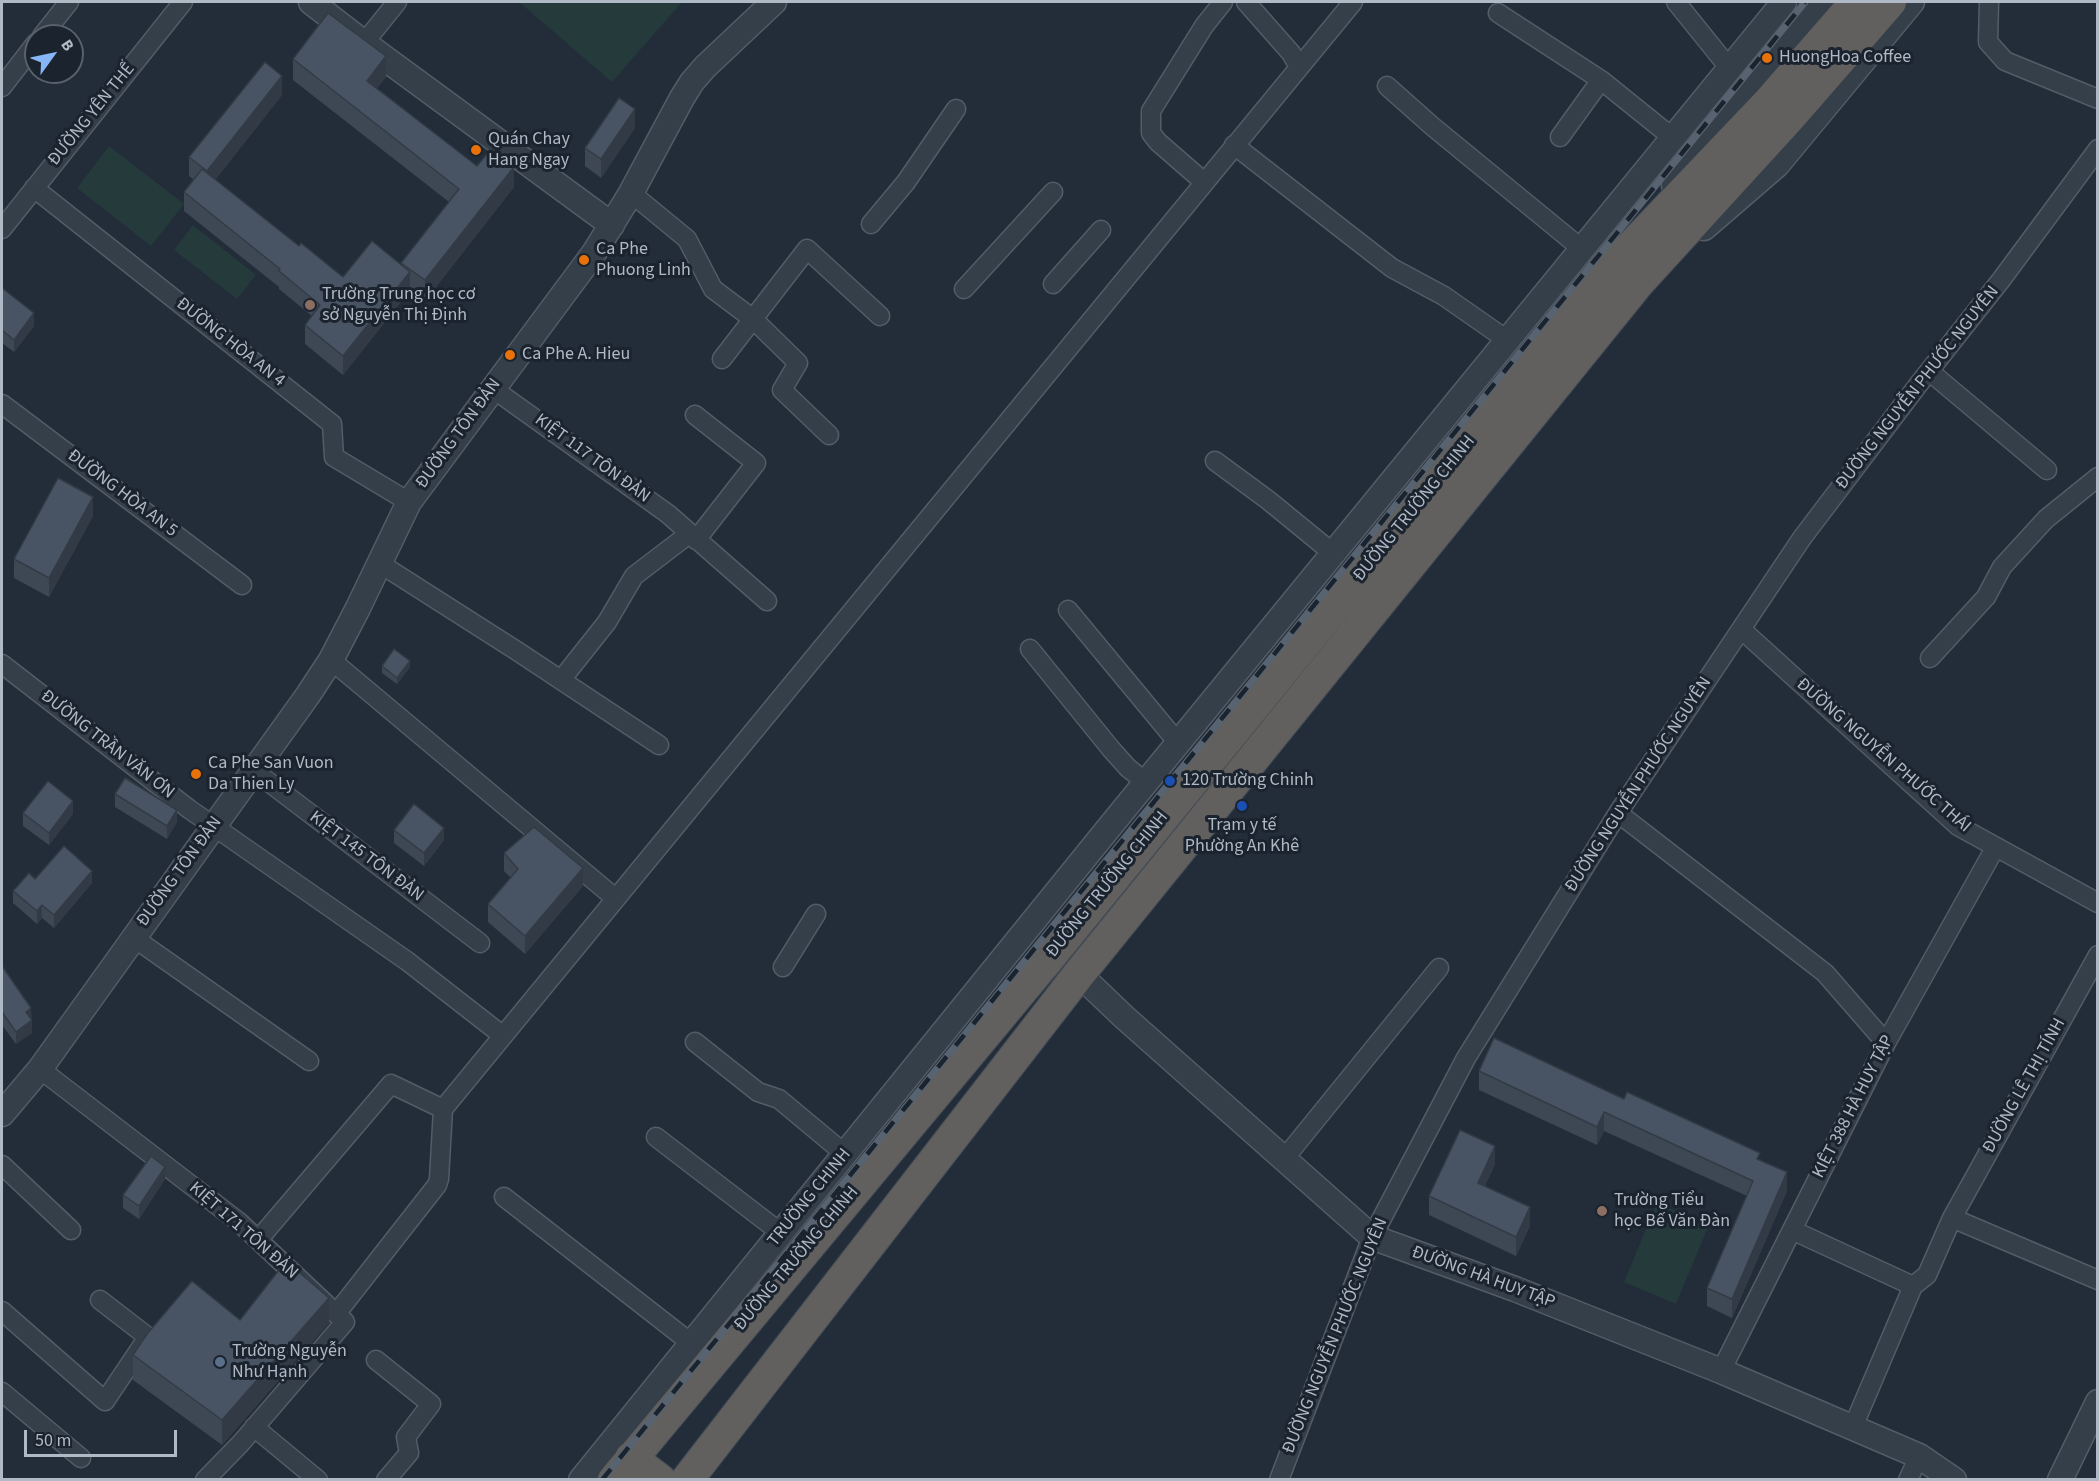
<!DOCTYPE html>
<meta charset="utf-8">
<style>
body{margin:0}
#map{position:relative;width:2099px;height:1481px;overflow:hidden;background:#222d39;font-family:"Source Sans 3",sans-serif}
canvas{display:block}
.frame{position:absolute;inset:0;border:3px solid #b0b9c6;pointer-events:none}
.north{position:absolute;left:24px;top:24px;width:60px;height:60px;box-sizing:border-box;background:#1b242e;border:2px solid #57606b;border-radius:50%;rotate:57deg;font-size:16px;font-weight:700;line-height:24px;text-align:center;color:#b0b9c6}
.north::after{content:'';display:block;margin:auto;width:21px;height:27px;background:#86b6f5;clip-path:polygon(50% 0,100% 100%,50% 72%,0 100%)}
.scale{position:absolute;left:24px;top:1430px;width:153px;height:27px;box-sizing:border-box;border:3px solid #b0b9c6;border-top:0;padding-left:8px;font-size:18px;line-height:21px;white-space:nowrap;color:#b0b9c6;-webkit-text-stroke:4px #1b242e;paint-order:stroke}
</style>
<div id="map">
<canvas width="2099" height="1481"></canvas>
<div class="frame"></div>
<div class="north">B</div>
<div class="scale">50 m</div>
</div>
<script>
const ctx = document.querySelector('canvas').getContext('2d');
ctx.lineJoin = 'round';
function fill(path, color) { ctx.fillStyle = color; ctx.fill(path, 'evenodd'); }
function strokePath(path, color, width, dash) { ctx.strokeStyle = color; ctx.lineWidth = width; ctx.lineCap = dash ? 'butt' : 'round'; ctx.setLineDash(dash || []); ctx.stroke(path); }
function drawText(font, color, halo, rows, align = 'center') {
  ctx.font = font + ' "Source Sans 3",sans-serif'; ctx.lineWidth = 6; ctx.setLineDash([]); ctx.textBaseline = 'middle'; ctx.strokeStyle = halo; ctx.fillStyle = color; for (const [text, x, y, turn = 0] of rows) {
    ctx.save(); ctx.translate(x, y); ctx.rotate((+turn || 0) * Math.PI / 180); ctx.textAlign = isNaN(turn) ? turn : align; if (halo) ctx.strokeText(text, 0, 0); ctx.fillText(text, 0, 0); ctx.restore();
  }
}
fill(new Path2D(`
 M519,2H682L612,82Z
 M109,146L184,204L151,246L77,188Z
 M193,225L256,275L237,299L174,250Z
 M1657,1203L1709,1225L1676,1304L1624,1282Z`), '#253a3b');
const minor = new Path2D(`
 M1246,2L1291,53L1299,67
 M1676,2L1730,69
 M1989,2L1988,42L2005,61L2098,99
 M1498,13L1601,80L1673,138
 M42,36L69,2
 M364,43L397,2
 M1387,86L1432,126L1582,249
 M2,87L36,43
 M1560,137L1601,80
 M1234,145L1392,268L1444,296L1507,340
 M1204,182L1158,142L1151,133V111L1204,26L1223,2
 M34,188L332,424L334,457L409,502
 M631,193L687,239L713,289L753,319L798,363L782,390L829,435
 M871,224L906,182L956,109
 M2,229L183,2
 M1053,284L1101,230
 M964,289L1053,192
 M722,359L807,249L880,316
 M1929,371L2047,470
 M492,388L668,514L767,601
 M2,404L242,585
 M695,415L756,463L696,540
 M1215,461L1268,500L1334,554
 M379,563L517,651L659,745
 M1068,610L1179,744
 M1741,629L1958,826L2098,903
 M1030,649L1111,749L1128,768L1147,783
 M1930,658L1986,597L2002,567L2046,519L2098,477
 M331,660L615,898
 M2,664L189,809L407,961L502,1035
 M561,680L607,622L634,576L689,534
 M253,770L480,943
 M1618,813L1825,973L1886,1043
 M134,938L309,1061
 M783,967L816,914
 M695,1042L758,1092L779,1099L845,1154
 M40,1069L239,1222L345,1322L241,1443L205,1480
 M656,1137L781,1233
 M1284,1159L1439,968
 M2,1165L71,1230
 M504,1197L691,1343
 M1952,1218L2098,1280
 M1792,1230L1913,1286
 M258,1240L391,1084L443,1109L1353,2
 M2,1311L105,1401L148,1337L100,1300
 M336,1314L437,1185L439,1179L443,1109
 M376,1360L431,1404L406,1437L409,1453L386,1480
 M1721,1371L1886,1043L1995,848
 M2,1392L81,1458
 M254,1427L318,1480
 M1853,1427L1913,1286L1927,1275L1952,1218L2098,955
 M1279,1480L1372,1237L1466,1058L1618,813L1802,538L1918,385L2001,280L2098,149
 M1908,1480L1919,1456`);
const tertiary = new Path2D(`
 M311,2L364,43L612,225
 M1674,185L1719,125L1825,2
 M1704,228L1777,165L1912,2
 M1079,974L1124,1017L1372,1237L1515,1289L1721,1371L1919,1456L1954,1480
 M2,1114L40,1069L308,695L331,660L358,608L409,502L594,253L631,193L682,98L692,82L705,67L774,2
 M581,1480L1107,830L1784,2
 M2060,1480L2098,1402`);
const trunk = new Path2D(`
 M631,1458L660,1480
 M614,1480L1051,955L1611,268L1769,102L1856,2
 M687,1480L1079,974L1638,283L1788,119L1890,2`);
strokePath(minor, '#535c67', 21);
strokePath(tertiary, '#535c67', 27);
strokePath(trunk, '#404954', 34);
strokePath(minor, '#353f49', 18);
strokePath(tertiary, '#353f49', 24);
strokePath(trunk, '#61605e', 32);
const rail = new Path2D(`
 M602,1480L1805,2`);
strokePath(rail, '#576370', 7);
strokePath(rail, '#1b242e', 4.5, [14]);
fill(new Path2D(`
 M293,59L386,77L377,88L477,166L514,187L425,301L410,290L343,375L305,344V325L312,316L279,289V287L184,211V192L194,180L189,176V157L282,95L215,180L299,246L343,277L401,265V263L449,202L293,80Z
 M635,128L601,178L585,166V148Z
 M2,288L34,326L14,352L2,343Z
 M93,516L49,597L14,578V559Z
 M382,666L410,667L397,684L382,673Z
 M115,794L177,822L167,839L115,807Z
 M23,813L73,814L49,845L23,826Z
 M394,830L444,840L424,866L394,843Z
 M504,853L583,886L525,954L488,922V904L511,878L504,871Z
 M35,879L92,883L54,928L42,918L37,924L13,903V891Z
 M2,966L31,1008L32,1033L16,1044L2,1025Z
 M1479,1071L1624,1099L1760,1160L1787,1191L1732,1318L1707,1306V1288L1747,1196L1604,1131L1597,1145L1479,1090Z
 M1495,1164L1485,1186L1530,1226L1516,1256L1429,1215V1196Z
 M165,1179L139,1219L123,1208V1195Z
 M240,1320L329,1323L222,1445L133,1380V1355Z`), '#3e4855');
fill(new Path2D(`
 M386,56V77L367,101V81Z
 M282,76V95L207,190V171Z
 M635,109V128L601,178V159Z
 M514,167V187L425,301V280Z
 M410,272V291L343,375V356Z
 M34,313V326L14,352V340Z
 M93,497V516L49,597V578Z
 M3,498V511L2,513V500Z
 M410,661V667L397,684V678Z
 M73,801V814L49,845V833Z
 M177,810V822L167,839V826Z
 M444,828V840L424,866V853Z
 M583,868V886L525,954V936Z
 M92,871V883L54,928V915Z
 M42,905V918L37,924V911Z
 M31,1008V1020L26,1012Z
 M32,1020V1033L16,1044V1032Z
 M1604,1112V1131L1597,1145V1127Z
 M1495,1146V1164L1478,1201V1183Z
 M165,1167V1179L139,1219V1206Z
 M1787,1172V1191L1732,1318V1299Z
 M1530,1207V1226L1516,1256V1237Z
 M329,1298V1323L222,1445V1420Z`), '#323b45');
const building = new Path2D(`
 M328,13L386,56L367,81L477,166L491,149L514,167L425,280L401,263L459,189L293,59Z
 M265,62L282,76L207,171L189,157Z
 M619,98L635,109L601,159L585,148Z
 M202,169L299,246L301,243L343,277L372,241L410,272L343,356L305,325L320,305L279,271L280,269L184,192Z
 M2,288L34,313L14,340L2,330Z
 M58,478L93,497L49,578L14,559Z
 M394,649L410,661L397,678L382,666Z
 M125,778L177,810L167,826L115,794Z
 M48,781L73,801L49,833L23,813Z
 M414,804L444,828L424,853L394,830Z
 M534,827L583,868L525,936L488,904L518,869L504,853Z
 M64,846L92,871L54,915L42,905L37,911L13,891L29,873L35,879Z
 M2,966L31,1008L26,1012L32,1020L16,1032L2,1012Z
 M1494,1038L1624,1099L1627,1092L1760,1153L1757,1159L1787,1172L1732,1299L1707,1288L1753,1181L1604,1112L1597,1127L1479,1071Z
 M1460,1130L1495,1146L1478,1183L1530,1207L1516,1237L1429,1196Z
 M151,1156L165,1167L139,1206L123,1195Z
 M286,1261L329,1298L222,1420L133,1355L147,1334L192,1281L240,1320Z`);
fill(building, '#485463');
strokePath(building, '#323b45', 1.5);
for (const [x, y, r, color] of [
 [1767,58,6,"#e8710a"],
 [476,150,6,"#e8710a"],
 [584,260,6,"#e8710a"],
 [310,305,6,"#8d6e63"],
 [510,355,6,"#e8710a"],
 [196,774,6,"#e8710a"],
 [1170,781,6,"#1a4fb4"],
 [1242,806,6,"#1a4fb4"],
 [1602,1211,6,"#8d6e63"],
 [220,1362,6,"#5c6f8a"]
]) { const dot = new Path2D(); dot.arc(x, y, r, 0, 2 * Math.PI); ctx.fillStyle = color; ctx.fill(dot); strokePath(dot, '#1b242e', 2); }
drawText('18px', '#b0b9c6', '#1b242e', [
 ["HuongHoa Coffee",1779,58],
 ["Quán Chay",488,140],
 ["Hang Ngay",488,161],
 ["Ca Phe",596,250],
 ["Phuong Linh",596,271],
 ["Trường Trung học cơ",322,295],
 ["sở Nguyễn Thị Định",322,316],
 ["Ca Phe A. Hieu",522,355],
 ["Ca Phe San Vuon",208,764],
 ["Da Thien Ly",208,785],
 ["120 Trường Chinh",1182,781],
 ["Trạm y tế",1242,826,"center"],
 ["Phường An Khê",1242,847,"center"],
 ["Trường Tiểu",1614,1201],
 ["học Bế Văn Đàn",1614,1222],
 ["Trường Nguyễn",232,1352],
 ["Như Hạnh",232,1373]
], 'left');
drawText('18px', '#b0b9c6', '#1b242e', [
 ["ĐƯỜNG YÊN THẾ",92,115,-51],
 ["ĐƯỜNG HÒA AN 4",230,343,38],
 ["ĐƯỜNG NGUYỄN PHƯỚC NGUYÊN",1918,388,-52],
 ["ĐƯỜNG TÔN ĐẢN",459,434,-54],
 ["KIỆT 117 TÔN ĐẢN",592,459,36],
 ["ĐƯỜNG HÒA AN 5",122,494,37],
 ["ĐƯỜNG TRƯỜNG CHINH",1415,509,-51],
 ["ĐƯỜNG TRẦN VĂN ƠN",107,745,38],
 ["ĐƯỜNG NGUYỄN PHƯỚC THÁI",1883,756,41],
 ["ĐƯỜNG NGUYỄN PHƯỚC NGUYÊN",1639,785,-57],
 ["KIỆT 145 TÔN ĐẢN",366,857,37],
 ["ĐƯỜNG TÔN ĐẢN",180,872,-54],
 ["ĐƯỜNG TRƯỜNG CHINH",1108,885,-51],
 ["ĐƯỜNG LÊ THỊ TÍNH",2025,1086,-61],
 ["KIỆT 388 HÀ HUY TẬP",1854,1107,-63],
 ["TRƯỜNG CHINH",810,1198,-51],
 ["KIỆT 171 TÔN ĐẢN",243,1231,41],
 ["ĐƯỜNG TRƯỜNG CHINH",797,1259,-50],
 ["ĐƯỜNG HÀ HUY TẬP",1483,1278,20],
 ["ĐƯỜNG NGUYỄN PHƯỚC NGUYÊN",1336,1336,-68]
]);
</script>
